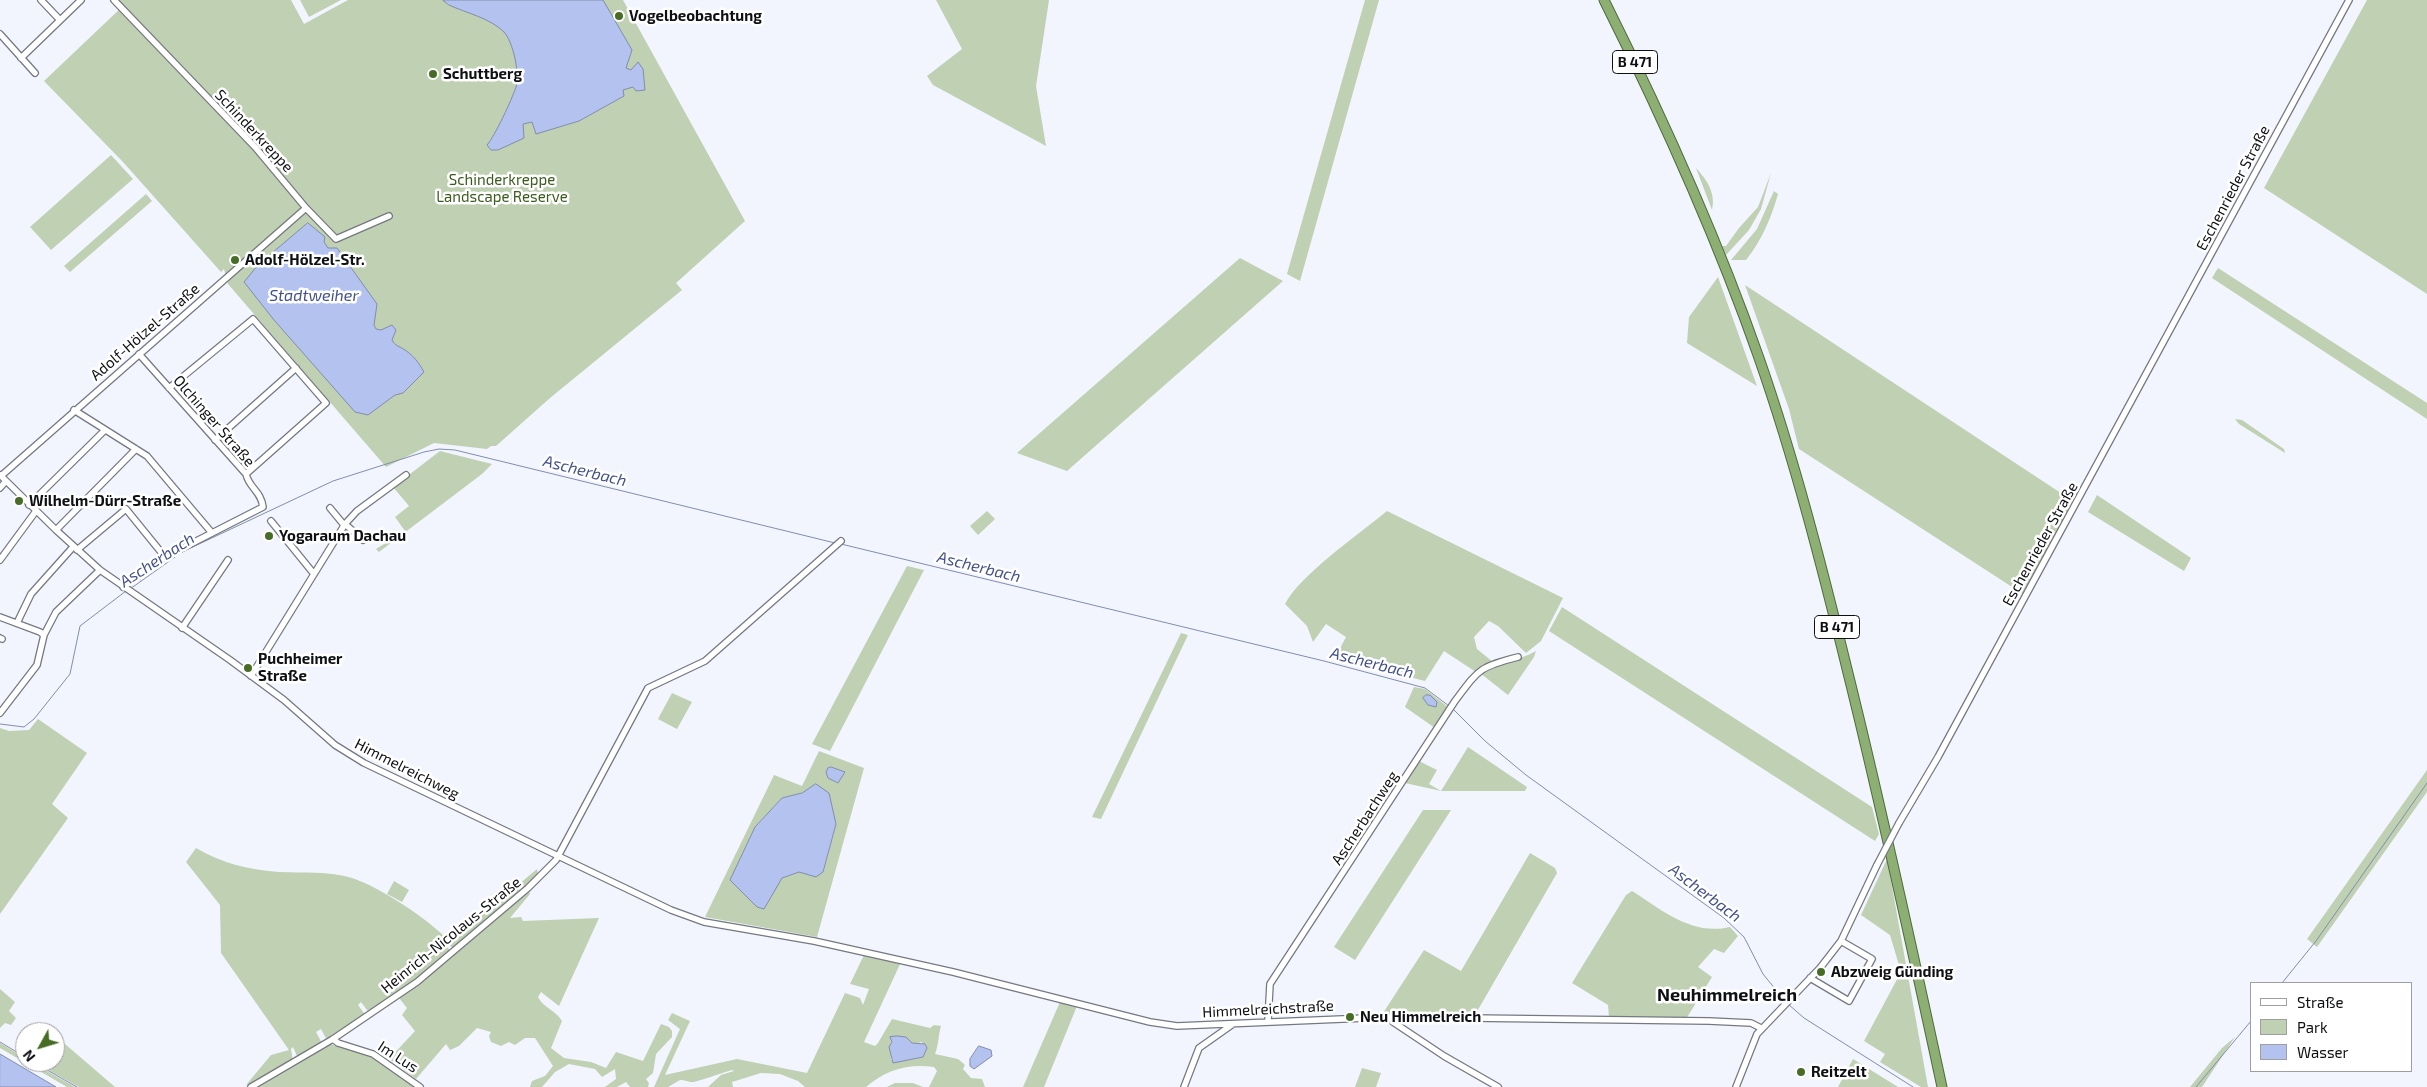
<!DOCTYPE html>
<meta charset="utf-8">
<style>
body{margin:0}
#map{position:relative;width:2427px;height:1087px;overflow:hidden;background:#f2f5fe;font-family:"Exo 2",sans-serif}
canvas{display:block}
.legend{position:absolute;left:2250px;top:982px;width:162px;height:90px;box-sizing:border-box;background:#fff;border:1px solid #9f9fa1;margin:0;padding:6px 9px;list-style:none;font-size:15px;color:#0f1014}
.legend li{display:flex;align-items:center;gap:10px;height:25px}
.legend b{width:25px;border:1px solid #9f9fa1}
.north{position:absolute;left:15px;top:1022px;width:50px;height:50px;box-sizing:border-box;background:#fff;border:1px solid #9f9fa1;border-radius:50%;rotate:231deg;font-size:14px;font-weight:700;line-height:20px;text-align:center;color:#0f1014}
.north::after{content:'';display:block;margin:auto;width:18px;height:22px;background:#476c25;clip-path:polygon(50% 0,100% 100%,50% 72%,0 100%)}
</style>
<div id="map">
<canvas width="2427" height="1087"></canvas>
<ul class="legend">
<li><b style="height:6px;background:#fff"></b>Straße</li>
<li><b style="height:14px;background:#bfd0b3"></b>Park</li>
<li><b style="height:14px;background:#b4c2ef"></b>Wasser</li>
</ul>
<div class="north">N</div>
</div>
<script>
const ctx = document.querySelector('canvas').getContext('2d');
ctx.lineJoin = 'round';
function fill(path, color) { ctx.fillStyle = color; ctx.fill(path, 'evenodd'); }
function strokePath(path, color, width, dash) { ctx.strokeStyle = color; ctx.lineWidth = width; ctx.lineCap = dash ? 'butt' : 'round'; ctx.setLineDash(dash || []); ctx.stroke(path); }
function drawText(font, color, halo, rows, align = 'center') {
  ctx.font = font + ' "Exo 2",sans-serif'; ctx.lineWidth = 5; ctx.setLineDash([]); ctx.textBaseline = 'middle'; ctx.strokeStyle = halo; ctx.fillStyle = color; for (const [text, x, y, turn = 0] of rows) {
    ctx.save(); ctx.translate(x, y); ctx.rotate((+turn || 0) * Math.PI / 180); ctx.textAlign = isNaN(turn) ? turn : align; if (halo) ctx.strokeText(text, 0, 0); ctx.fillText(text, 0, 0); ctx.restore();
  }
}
fill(new Path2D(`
 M118,0H291L304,24L348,0H623L745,221L676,283L682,290L550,398L496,446H491L487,449L434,443L386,467L228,284L224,269L221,272L123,162L44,81L123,6Z
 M300,0H341L309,17Z
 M936,0H1049L1036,86L1046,146L933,85L927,76L962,49Z
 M1365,0H1379L1300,281L1287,274Z
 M2367,0H2427V294L2264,188Z
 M111,155L133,179L51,250L30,227Z
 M1696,168C1707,180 1716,193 1712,210Z
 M1771,173L1761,209L1749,230L1726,255L1722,246H1726L1739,228L1758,207Z
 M1774,191L1778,194C1771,218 1762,240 1746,260H1731L1757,229Z
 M146,194L152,201L70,272L64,266Z
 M1240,258L1283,281L1067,471L1017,453Z
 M2218,268L2427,403V419L2212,278Z
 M1718,277L1757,386L1687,343L1689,317Z
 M1745,285L2073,501L2023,594L1799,449L1789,409Z
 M2235,419L2242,420L2284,449L2285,453L2239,424Z
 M440,451L492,464L482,474L379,552L376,549L405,531L395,517L409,506L393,487Z
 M2097,495L2191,558L2184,571L2088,512Z
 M987,511L995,519L978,535L970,526Z
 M1387,511L1563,598L1541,641L1526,653L1498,626L1489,621L1474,637L1477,649L1493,662L1476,672L1444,651L1425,681L1335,658L1346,637L1326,624L1313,642L1307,626L1285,604C1300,575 1359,534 1387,511Z
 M907,566L924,570L830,751L812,744Z
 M1562,607L1872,807L1879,834L1875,841L1549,631Z
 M1181,633L1188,635L1101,819L1092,817Z
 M1536,651L1534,657L1508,695L1480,673C1498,663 1518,661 1536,651Z
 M1414,687L1425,689L1448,707L1435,728L1405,707Z
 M672,693L692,702L677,729L658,719Z
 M38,719L87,753L52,804L68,818L0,914V728L9,731L29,730Z
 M1468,747L1527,787L1525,791H1441L1405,783L1419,761L1437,770L1429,784L1441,791Z
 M819,751L864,768L817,937L705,917L774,775L802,786ZM802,793L836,824L823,872H799L782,878L731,880L755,827L782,798Z
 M2427,770V792L2317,947L2307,939Z
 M1423,810H1451L1355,960L1334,947Z
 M196,848C221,863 250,870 279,872C303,873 329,871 352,878C380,887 430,920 450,942L537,869L538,874L454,949L448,944L445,945L451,951L416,981L370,1014L361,1002L358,1005L366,1016L328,1042L321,1029L316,1032L323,1045L297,1056L293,1047L291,1049L293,1062L246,1085L271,1055L289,1050L221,953L220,905L186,862Z
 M1530,853L1555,868L1557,873L1475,1015L1383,1013L1424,950L1461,971Z
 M1887,859L1928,1087H1921L1880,1062L1885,1054L1864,1041L1901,972L1890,935L1861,915Z
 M394,881L409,890L402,902L387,894Z
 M1632,891C1662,910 1692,936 1730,927L1738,936L1724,953L1714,949L1698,967L1712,977L1686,1019L1609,1018L1608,1005L1572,983L1626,895Z
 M529,892L530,894L510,918L521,917L523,921L599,918L559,1006L541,992L538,997C543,1008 556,1010 562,1021L551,1048L564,1058L591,1062L606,1068L616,1052L643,1061L661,1024L669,1027L672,1031V1037L656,1054L653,1073L646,1079L649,1083L648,1087H630L626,1082L617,1087H605L616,1079L615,1069L602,1077L595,1069L569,1064L555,1072L542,1087H530L532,1081L545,1076L553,1066L535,1038H525L515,1045L509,1042L501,1046L491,1042L489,1036L491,1032L477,1028L459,1046L450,1050L446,1044L416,1079L389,1059L415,1031L402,1015L407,1008L399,998Z
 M864,955L901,962L864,1042L875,1046L878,1043L892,1019L930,1028L934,1025L941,1026C938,1036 939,1044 935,1054L958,1059L965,1065L963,1069L971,1078L982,1079L985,1087H929L937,1071L934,1067C909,1063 885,1070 866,1087H805L798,1081L780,1074L761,1073L732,1082L733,1087H708L721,1075L734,1071L733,1070C726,1071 695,1083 692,1082C688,1082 685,1080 680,1080L668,1087H654L680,1029L668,1020L672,1013L690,1021L665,1075L737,1059L807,1073L845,993L860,998L863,1005L869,989L850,984ZM891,1039L914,1044L922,1042V1055L920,1058L891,1060Z
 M0,989L15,1002L9,1011L16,1018L11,1025L5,1023L0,1028Z
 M1060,1002L1077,1006L1044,1087H1023Z
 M2235,1037L2202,1087H2190L2222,1048Z
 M0,1043L25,1058V1062H31L75,1087H67L0,1048Z
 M65,1044L115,1087H79L50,1071V1066L43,1062H55V1051Z
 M329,1044L373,1054L417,1087H254Z
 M1853,1059L1898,1087H1838Z
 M1362,1068L1381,1073L1376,1087H1355Z
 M895,1083H913L923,1087H887Z`), '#bfd0b3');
const water = new Path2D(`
 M443,0H603L632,50L626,68L631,70L638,62L643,69L645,90L636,91L633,87L623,90L624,96L579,121L536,134L532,122L523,124L524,138L498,150H491L487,145C495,136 512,99 516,87C520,73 513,42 504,32C490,18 466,13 449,5Z
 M308,223L325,237L324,242L328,248H337L377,304L374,325L376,329L381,330L392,325L396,330L392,340C395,346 399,346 405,350C414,356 419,363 424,372L403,393L395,395L368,415L355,412L274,320L244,282L258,265Z
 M1426,695H1430L1437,702L1436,707L1428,705L1423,698Z
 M831,767L845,772L838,783L828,778L826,772L828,768Z
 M816,784L829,793L836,824L823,872L816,877L799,872L782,878L764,909L757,907L730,880L755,827L782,798L802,793Z
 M897,1036L906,1037L912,1043L925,1044L927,1048L923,1057L893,1063L889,1047L892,1042L890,1037Z
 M979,1046L991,1050L992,1056L974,1069L970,1066V1059Z
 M0,1054L56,1087H0Z`);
fill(water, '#b4c2ef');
strokePath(water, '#828dad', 1);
strokePath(new Path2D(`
 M841,544L1324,661L1425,688L1449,706
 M130,589L182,552L333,481L424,452L439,449L455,450L835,543
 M1452,708L1485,741L1526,775L1724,918L1744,937L1763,974L1785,1001
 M0,724L24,727L34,719L70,674L80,626L126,591
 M2282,983L2316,941L2427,783
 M1788,1004L1804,1018L1913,1087
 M0,1042L25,1057
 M33,1062L77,1087
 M2196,1087L2251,1021`), '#828dad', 1);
const minor = new Path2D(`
 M41,0L60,20
 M114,0L255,147L306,208L336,239L389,216
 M0,34L35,73
 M21,58L81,0
 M169,388L253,319L326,403L246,474
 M74,410L147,456L212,533
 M215,440L296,368
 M0,475L56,530L100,570L230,660L284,700L335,745L364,763L671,910L704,922L814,941L953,972L1150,1022L1177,1026L1390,1017L1709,1021L1751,1023L1761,1028
 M1,476L306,208
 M0,488L6,481
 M29,505L105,430
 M330,508L344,525
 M271,521L314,574
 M345,524L363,540
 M56,530L136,449
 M77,550L126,509L165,557
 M0,560L36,511
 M123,587L165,557L263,507C261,491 249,488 246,474L139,354
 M0,617L40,632L44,635
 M17,623L31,594L73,547
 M182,628L228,560
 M0,638L2,639
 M251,676L345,524L357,511L406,475
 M0,713L37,665L44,635L56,612L100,570
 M1899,823L1938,757L2349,0
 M1810,978L1849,1001L1872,959L1841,941
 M1390,1017L1393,1022L1444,1056L1498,1087
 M1268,1021L1270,984L1455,701C1479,669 1479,667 1518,657
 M333,1039L338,1043L373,1054L420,1087
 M251,1087L333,1039L417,982L528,888L556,860L648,688L705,661L841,541
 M1184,1087L1199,1048L1233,1024
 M1736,1087L1757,1034L1820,968L1841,941L1877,865`);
const trunk = new Path2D(`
 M1604,0C1662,116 1716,235 1759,358C1795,461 1822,567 1848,673C1882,810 1912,948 1942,1087`);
strokePath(minor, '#757881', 8);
strokePath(trunk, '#4f6a3b', 11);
strokePath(minor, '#fff', 5.5);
strokePath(trunk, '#8eaf73', 9);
const minorBridge = new Path2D(`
 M1877,865L1899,823`);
strokePath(minorBridge, '#757881', 8, []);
strokePath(minorBridge, '#fff', 5.5);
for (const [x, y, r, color] of [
 [619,16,5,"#476c25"],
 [433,74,5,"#476c25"],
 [235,260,5,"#476c25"],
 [19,501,5,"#476c25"],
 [269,536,5,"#476c25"],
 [248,668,5,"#476c25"],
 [1821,972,5,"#476c25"],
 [1350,1017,5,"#476c25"],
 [1801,1072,5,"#476c25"]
]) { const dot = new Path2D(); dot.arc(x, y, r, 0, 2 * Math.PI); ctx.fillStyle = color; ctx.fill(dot); strokePath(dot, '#fff', 2); }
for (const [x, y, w] of [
 [1635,62,45],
 [1837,627,45]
]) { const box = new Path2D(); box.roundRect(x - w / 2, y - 11.5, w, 23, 4); ctx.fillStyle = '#fff'; ctx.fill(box); strokePath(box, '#0f1014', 1); }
drawText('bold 14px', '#0f1014', null, [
 ["B 471",1635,62],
 ["B 471",1837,627]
]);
drawText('bold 15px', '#0f1014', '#fff', [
 ["Vogelbeobachtung",629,16],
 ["Schuttberg",443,74],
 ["Adolf-Hölzel-Str.",245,260],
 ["Wilhelm-Dürr-Straße",29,501],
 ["Yogaraum Dachau",279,536],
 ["Puchheimer",258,659],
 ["Straße",258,676],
 ["Abzweig Günding",1831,972],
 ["Neu Himmelreich",1360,1017],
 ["Reitzelt",1811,1072]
], 'left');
drawText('15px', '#0f1014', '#fff', [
 ["Schinderkreppe",254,131,47],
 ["Eschenrieder Straße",2233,188,-62],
 ["Adolf-Hölzel-Straße",145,332,-41],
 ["Olchinger Straße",214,421,49],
 ["Eschenrieder Straße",2040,544,-61],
 ["Himmelreichweg",407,769,27],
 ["Ascherbachweg",1365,818,-57],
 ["Heinrich-Nicolaus-Straße",451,935,-39],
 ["Himmelreichstraße",1268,1009,-3],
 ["Im Lus",398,1057,33]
]);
drawText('15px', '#3b5b1d', '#fff', [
 ["Schinderkreppe",502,180],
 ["Landscape Reserve",502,197]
]);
drawText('italic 16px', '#43518b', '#fff', [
 ["Stadtweiher",314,296],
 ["Ascherbach",585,471,14],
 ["Ascherbach",157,560,-33],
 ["Ascherbach",979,567,14],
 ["Ascherbach",1372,663,14],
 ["Ascherbach",1705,893,37]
]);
drawText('bold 18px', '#0f1014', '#fff', [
 ["Neuhimmelreich",1727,995]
]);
</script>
